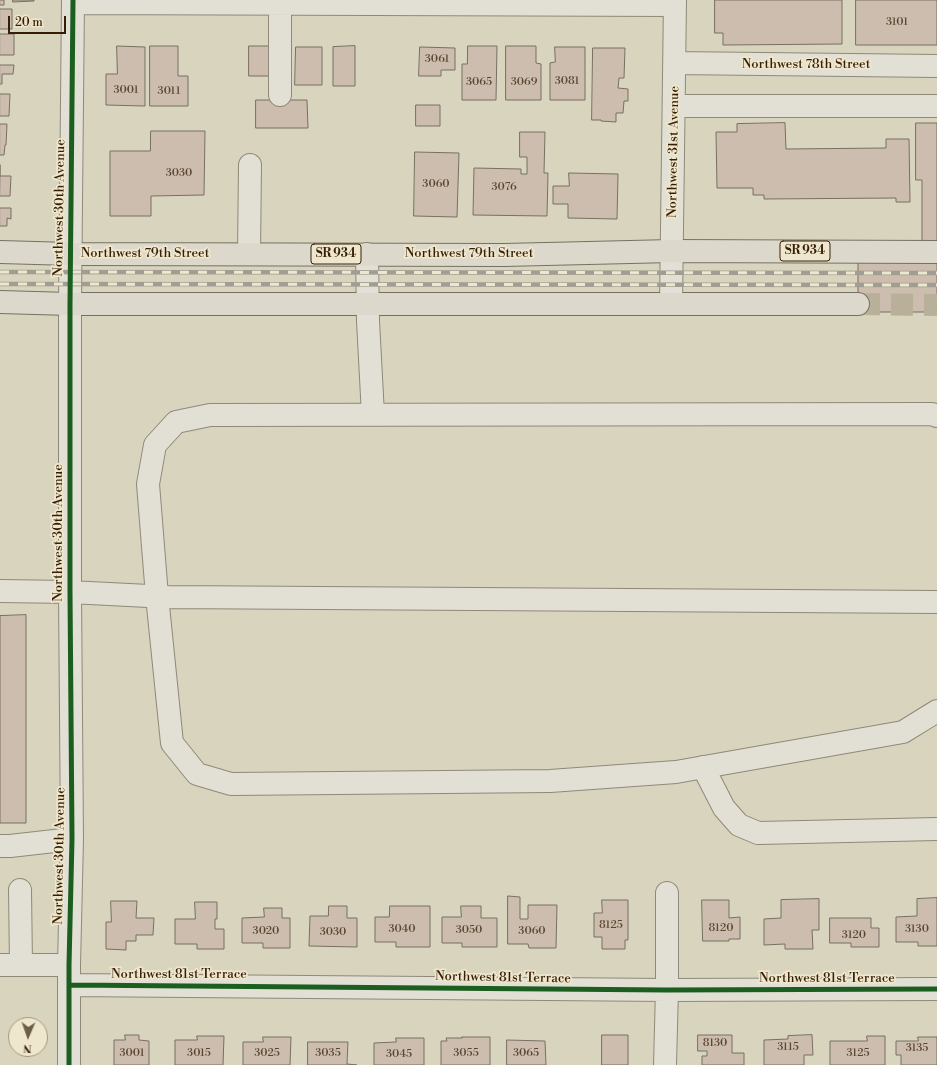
<!DOCTYPE html>
<style>
body{margin:0}
#map{position:relative;width:937px;height:1065px;overflow:hidden;background:#d9d4be;font-family:"Libre Bodoni",serif}
canvas{display:block}
.north{position:absolute;left:8px;top:1017px;width:40px;height:40px;box-sizing:border-box;background:#eee7cd;border:1px solid #a4977d;border-radius:50%;rotate:182deg;font-size:11px;font-weight:700;line-height:16px;text-align:center;color:#361e06}
.north::after{content:'';display:block;margin:auto;width:14px;height:18px;background:#6f5e46;clip-path:polygon(50% 0,100% 100%,50% 72%,0 100%)}
.scale{position:absolute;left:8px;top:16px;width:58px;height:18px;box-sizing:border-box;border:2px solid #361e06;border-top:0;padding-left:5px;font-size:12px;line-height:14px;white-space:nowrap;color:#361e06;-webkit-text-stroke:3px #eee7cd;paint-order:stroke}
</style>
<div id="map">
<canvas width="937" height="1065"></canvas>
<div class="north">N</div>
<div class="scale">20 m</div>
</div>
<script>
const ctx = document.querySelector('canvas').getContext('2d');
ctx.lineJoin = 'round';
function fill(path, color) { ctx.fillStyle = color; ctx.fill(path, 'evenodd'); }
function strokePath(path, color, width, dash) { ctx.strokeStyle = color; ctx.lineWidth = width; ctx.lineCap = dash ? 'butt' : 'round'; ctx.setLineDash(dash || []); ctx.stroke(path); }
function drawText(font, color, halo, rows, align = 'center') {
  ctx.font = font + ' "Libre Bodoni",serif'; ctx.lineWidth = 3.5; ctx.setLineDash([]); ctx.textBaseline = 'middle'; ctx.strokeStyle = halo; ctx.fillStyle = color; for (const [text, x, y, turn = 0] of rows) {
    ctx.save(); ctx.translate(x, y); ctx.rotate((+turn || 0) * Math.PI / 180); ctx.textAlign = isNaN(turn) ? turn : align; if (halo) ctx.strokeText(text, 0, 0); ctx.fillText(text, 0, 0); ctx.restore();
  }
}
const building = new Path2D(`
 M0,0H4V5H0Z
 M13,0H34V1L13,2Z
 M715,0H842V44L723,45V33H715Z
 M856,0H937V45H856Z
 M0,9H12V29H0Z
 M0,34H14V55H0Z
 M117,46L145,47V106L106,105V74H117Z
 M150,46H178V76H188V106H150Z
 M249,46H270V76H249Z
 M355,46V86H333V47Z
 M468,46H497L496,100H462V64H467Z
 M506,46H536V63L541,64V100H506Z
 M296,47H322V85H295Z
 M420,47L455,48V70H441V76H419Z
 M555,47H585V100H550V63L555,62Z
 M593,48H625L624,78H619L618,88L628,89V101H624L623,113H616V122L601,121V120H592Z
 M0,65H14L13,74H2V84H0Z
 M0,94H10L9,116H0Z
 M256,100H307L308,128H256Z
 M416,105H440V126H416Z
 M785,123L786,149L886,148V139H909L910,202H896V198L764,199V195H753V188H717L716,132H737V124Z
 M916,123H937V312H858V244H922V180H916Z
 M0,124H7L6,145H5L4,155H0Z
 M151,131H205L204,195L151,196V216H110V151H150Z
 M520,132H545L544,173H548L547,216L473,215L474,168L521,169V174H527V157H520Z
 M415,152L459,153L457,217L414,216Z
 M0,165V176H11L10,196H0Z
 M569,173L618,174L617,219L568,218V204H553V186H569Z
 M0,208H11V219L7,218V226H0Z
 M26,615V823H0V616Z
 M508,896L520,897V919H528V905H557L556,948H529L528,944H508Z
 M937,898V946H918V942H896V917L917,916V899Z
 M819,899V930H812L813,949H785V944L764,945V919L781,918V900Z
 M602,900H628V940H625V949H602V937H594V913H602Z
 M702,900H729V918L740,917V939H729V941H703Z
 M111,901H137L136,918H154L153,935H136V941H126V950L106,949V922H111Z
 M195,902H217V919H215V929H224V949H197V944H175V919H195Z
 M329,906H347V918H357V947L309,946L310,916H328Z
 M390,906H430V947H396V942H375V917H389Z
 M461,906H481V918H497V947H462V943H442V917H461Z
 M264,908H282V918H290V948H263V943H242V918L264,917Z
 M830,918H871V928H879V947H851V943H830Z
 M125,1035H139V1040L149,1041V1065H114V1040H125Z
 M602,1035H628V1065H602Z
 M698,1035H732V1053H744V1065H702V1056H707V1051H698Z
 M812,1035L813,1055H804V1065H764V1040L788,1039V1036Z
 M197,1036H224L223,1065H175V1040H197Z
 M867,1036H885V1065H830V1041H867Z
 M263,1037H291L290,1065H243V1042H263Z
 M462,1037H490V1065H441V1041H447L446,1038H462Z
 M918,1037H937V1065H901V1055H896V1041H918Z
 M396,1038H424V1065H374V1043L396,1042Z
 M507,1040L545,1041L546,1065H507Z
 M308,1042H348L347,1064L357,1065H308Z`);
fill(building, '#ccbdaf');
strokePath(building, '#777062', 1);
strokePath(new Path2D(`
 M858,304L937,305`), '#b8b099', 22, [22, 11]);
const minor = new Path2D(`
 M73,3L675,5
 M280,4V95
 M675,63L937,66
 M674,106H937
 M249,254L250,165
 M367,254L368,321L373,415
 M671,304L675,0
 M937,416L932,414L210,415L176,422L155,445L148,484L157,596L172,743L197,774L231,784L550,781L676,772L903,732L937,711
 M0,591L70,592L168,597L937,602
 M703,767L724,808L739,825L758,833L937,829
 M0,846H10L72,839
 M20,890L21,965
 M0,965H69
 M69,985L667,990L937,989
 M69,1065V965L72,839L70,592V304L73,0
 M665,1065L667,990V893`);
const major = new Path2D(`
 M0,252L71,254L504,255L672,251L937,252
 M0,302L70,304H858`);
strokePath(minor, '#8f8979', 24);
strokePath(major, '#777062', 24);
strokePath(minor, '#e2dfd4', 22);
strokePath(major, '#dcd9cc', 22);
const rail = new Path2D(`
 M0,272L937,273
 M0,284L937,285`);
strokePath(rail, '#a19d92', 4.5);
strokePath(rail, '#eee7cd', 3, [9]);
strokePath(new Path2D(`
 M69,985L667,990L937,989
 M69,1065V965L72,839L70,592V304L73,0`), '#1b5e20', 5);
drawText('11px', '#5c4630', null, [
 ["3101",897,22],
 ["3061",437,59],
 ["3081",567,81],
 ["3065",479,82],
 ["3069",524,82],
 ["3001",126,90],
 ["3011",169,91],
 ["3030",179,173],
 ["3060",436,184],
 ["3076",504,187],
 ["8125",611,925],
 ["8120",721,928],
 ["3040",402,929],
 ["3130",917,929],
 ["3050",469,930],
 ["3020",266,931],
 ["3060",532,931],
 ["3030",333,932],
 ["3120",854,935],
 ["8130",715,1043],
 ["3115",788,1047],
 ["3135",917,1048],
 ["3001",132,1053],
 ["3015",199,1053],
 ["3025",267,1053],
 ["3035",328,1053],
 ["3055",466,1053],
 ["3065",526,1053],
 ["3125",858,1053],
 ["3045",399,1054]
]);
for (const [x, y, w] of [
 [805,251,50],
 [336,254,50]
]) { const box = new Path2D(); box.roundRect(x - w / 2, y - 10, w, 20, 3); ctx.fillStyle = '#eee7cd'; ctx.fill(box); strokePath(box, '#361e06', 1); }
drawText('bold 12px', '#361e06', null, [
 ["SR 934",805,251],
 ["SR 934",336,254]
]);
drawText('13px', '#361e06', '#eee7cd', [
 ["Northwest 78th Street",806,65],
 ["Northwest 31st Avenue",674,152,-89],
 ["Northwest 30th Avenue",60,208,-89],
 ["Northwest 79th Street",145,254],
 ["Northwest 79th Street",469,254],
 ["Northwest 30th Avenue",59,533,-90],
 ["Northwest 30th Avenue",60,856,-89],
 ["Northwest 81st Terrace",179,975],
 ["Northwest 81st Terrace",503,978,1],
 ["Northwest 81st Terrace",827,979]
]);
</script>
